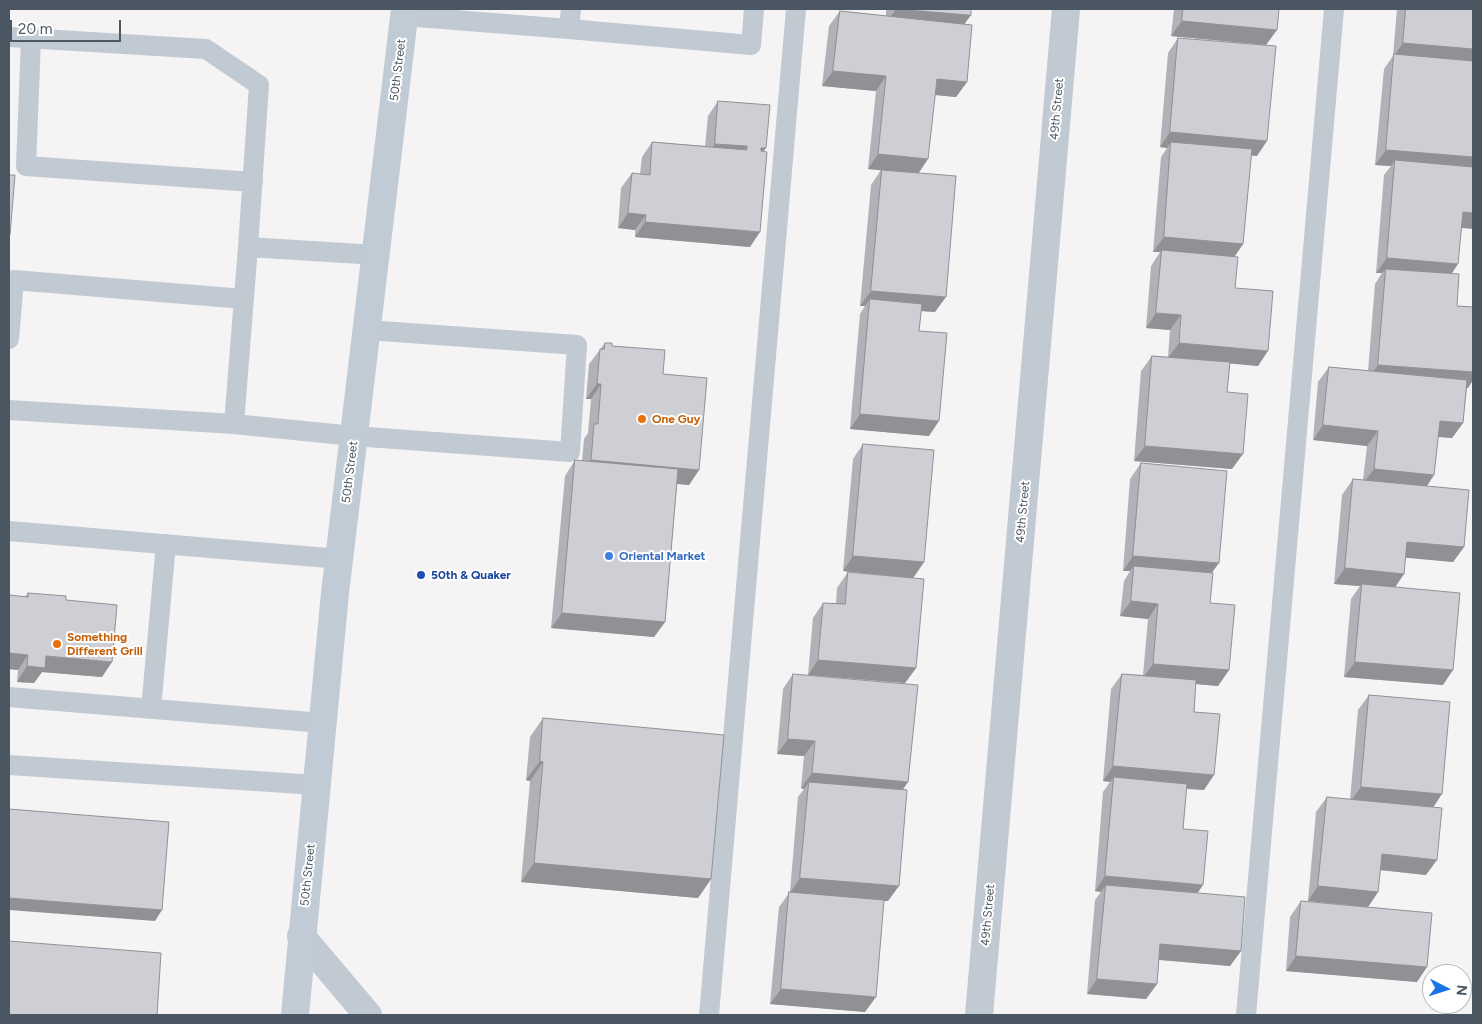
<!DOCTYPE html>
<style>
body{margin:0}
#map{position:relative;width:1482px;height:1024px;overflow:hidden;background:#f5f3f3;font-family:Figtree,sans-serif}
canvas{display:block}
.frame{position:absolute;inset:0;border:10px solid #4a5661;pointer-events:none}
.north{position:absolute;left:1422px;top:964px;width:50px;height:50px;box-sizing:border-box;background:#fff;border:1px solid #b7bbc0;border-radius:50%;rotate:95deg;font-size:14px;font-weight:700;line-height:20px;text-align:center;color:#4a5661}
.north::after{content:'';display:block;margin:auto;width:18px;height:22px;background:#1a73e8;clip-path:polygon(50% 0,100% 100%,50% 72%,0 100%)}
.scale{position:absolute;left:10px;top:20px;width:111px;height:22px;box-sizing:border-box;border:2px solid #4a5661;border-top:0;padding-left:6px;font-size:15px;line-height:18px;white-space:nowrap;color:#4a5661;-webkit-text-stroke:4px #fff;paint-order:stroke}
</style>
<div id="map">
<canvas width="1482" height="1024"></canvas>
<div class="frame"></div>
<div class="north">N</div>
<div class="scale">20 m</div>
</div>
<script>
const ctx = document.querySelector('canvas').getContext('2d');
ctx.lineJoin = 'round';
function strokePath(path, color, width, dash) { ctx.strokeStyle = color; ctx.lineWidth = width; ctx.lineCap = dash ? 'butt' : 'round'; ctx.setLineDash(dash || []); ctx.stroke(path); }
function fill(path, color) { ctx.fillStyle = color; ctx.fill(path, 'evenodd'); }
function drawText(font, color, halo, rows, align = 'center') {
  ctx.font = font + ' Figtree,sans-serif'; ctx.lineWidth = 4; ctx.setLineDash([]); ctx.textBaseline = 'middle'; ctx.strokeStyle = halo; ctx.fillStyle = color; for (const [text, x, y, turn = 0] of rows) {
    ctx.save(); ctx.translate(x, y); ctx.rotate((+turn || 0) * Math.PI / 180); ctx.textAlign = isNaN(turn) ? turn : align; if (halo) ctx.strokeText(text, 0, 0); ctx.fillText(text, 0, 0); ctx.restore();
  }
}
strokePath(new Path2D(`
 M404,16L569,29L751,45L754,9
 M569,29L571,9
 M9,37L206,49L259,85L248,247L376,255
 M31,39L26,166L253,182
 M248,247L234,424L354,436L570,452L577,345L367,330
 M9,339L14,280L244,299
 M9,410L234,424
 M9,531L340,559
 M9,697L323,723
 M151,709L166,544
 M9,765L317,785
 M709,1015L796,9
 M1246,1015L1334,9`), '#c1cad2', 20);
strokePath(new Path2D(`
 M301,936L368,1015
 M979,1015L1066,9`), '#c1cad2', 28);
strokePath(new Path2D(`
 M295,1015L335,593L405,9`), '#c1cbd6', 28);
fill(new Path2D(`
 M886,9H971V15L964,24L967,82L956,97L935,95L918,173L935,312L921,311L919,331L929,436L850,429L860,314L865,306H860L871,185L881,170L868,169L876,91L822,86L829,26L840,11L886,16Z
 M1174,9H1279L1266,45L1171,36Z
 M1397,9H1473L1461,228L1451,274L1457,306L1473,307V380L1468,388H1467L1463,423L1452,438L1438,437L1434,475L1427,486L1464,547L1453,562L1406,557L1395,587L1443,685L1344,677L1351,599L1360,586L1334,584L1342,495L1353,479L1363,480L1367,446L1313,440L1318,382L1329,367L1368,371L1375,284L1382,273H1376L1384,175L1391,166L1375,165L1384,69L1393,56Z
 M1178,38L1257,156L1251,155L1243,244L1234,257L1235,288L1258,366L1230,363L1227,392L1232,469L1134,461L1141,371L1152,356L1168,357L1170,330L1146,328L1151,266L1160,252H1153L1161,157L1167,148L1160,147L1168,53Z
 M718,101L763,152L750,247L635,237V230L618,228L621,188L632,173L640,174L642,157L652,142L705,146L708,116Z
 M605,343L663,374L699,470L689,485L677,484L665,622L654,637L551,628L565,476L575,460L582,461L584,439L588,433L591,399H586L589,364Z
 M863,444L924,562L913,578L843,571L853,459Z
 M1141,463L1213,573L1210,603L1229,670L1218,686L1196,684L1194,712L1204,790L1186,789L1183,829L1198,893L1241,951L1230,966L1159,960L1157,984L1146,999L1087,994L1095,900L1101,892L1095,891L1103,792L1110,782L1103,781L1111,689L1122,674L1143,675L1148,619L1120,616L1124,581L1130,571H1123L1130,479Z
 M848,572L916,668L905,683L808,675L813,618L823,603L836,604L837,588Z
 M28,593L66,600L102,677L42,672L34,683L17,682L18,670L9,669V595L25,597Z
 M793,674L903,790L888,901H884L865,1012L770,1004L779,907L790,892L798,797L804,789L801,788L804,756L777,754L783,689Z
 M1369,695L1433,808L1426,875L1380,870L1378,892L1368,907L1308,901L1316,812L1327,797L1350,800L1358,710Z
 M543,718L711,879L698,898L521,882L530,781L526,780L530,737Z
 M1301,901L1417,982L1286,971L1290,917Z`), '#b0b2b7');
fill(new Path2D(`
 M896,9L971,15L960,30L885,24Z
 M1182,21L1277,30L1266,45L1171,36Z
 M1403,43L1473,49V65L1394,56Z
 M833,71L886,76L876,91L822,86Z
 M937,79L967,82L956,97L926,94Z
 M1170,132L1267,141L1257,156L1171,148V142L1167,148L1160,147Z
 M715,144L747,146L737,162L704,159Z
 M761,148H766L755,163Z
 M1386,150L1473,157V173L1395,160L1391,166L1375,165Z
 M878,154L928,159L918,174L868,169Z
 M1463,212L1473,213V229L1452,227Z
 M628,213L646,215L635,230L618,228Z
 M645,222L760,232L750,247L635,237Z
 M1164,237L1243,244L1233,259L1162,250L1160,252H1153Z
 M1387,258L1458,264L1448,279L1386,269L1382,273H1376Z
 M871,291L946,297L935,312L870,307V299L865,306H860Z
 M1156,313L1181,315L1170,330L1146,328Z
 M1179,343L1268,351L1258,366L1168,358Z
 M1378,365L1473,372V380L1468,388L1368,380Z
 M597,384H601L591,399H586Z
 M860,414L939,421L929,436L850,429Z
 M1440,421L1463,423L1452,438L1429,436Z
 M1323,425L1378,431L1367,446L1313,440Z
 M1145,446L1243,454L1232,469L1134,461Z
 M591,460L699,470L689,485L580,475Z
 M1374,469L1434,475L1424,490L1363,484Z
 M1407,542L1464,547L1453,562L1397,557Z
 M853,556L924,562L913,578L843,571Z
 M1133,556L1219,563L1208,578L1134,566L1130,571H1123Z
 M1345,568L1404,574L1394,589L1362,584L1360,586L1334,584Z
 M1131,601L1158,604L1148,619L1120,616Z
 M562,613L665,622L654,637L551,628Z
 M9,653L28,655L18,670L9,669Z
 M46,656L112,662L102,677L42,672L34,683L17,682L27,666Z
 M818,660L916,668L905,683L808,675Z
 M1355,662L1453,670L1443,685L1344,677Z
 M1153,664L1229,670L1218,686L1142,679Z
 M788,739L815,741L804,756L777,754Z
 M540,761L543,762L530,781L526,780Z
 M1113,766L1214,775L1204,790L1113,782L1114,777L1110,782L1103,781Z
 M812,773L908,782L898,797L809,782L804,789L801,788Z
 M1361,787L1442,794L1432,809L1350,802Z
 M1382,854L1437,860L1426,875L1371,869Z
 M534,863L711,879L698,898L521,882Z
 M1105,876L1203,885L1193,900L1106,885L1101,892L1095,891Z
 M800,878L899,886L888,901L790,893Z
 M1318,886L1378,892L1368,907L1308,901Z
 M9,898L162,910L155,921L9,910Z
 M1160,944L1241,951L1230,966L1150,959Z
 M1296,956L1427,967L1417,982L1286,971Z
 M1097,979L1157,984L1146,999L1087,994Z
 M781,989L876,997L865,1012L770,1004Z`), '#909195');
const building = new Path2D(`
 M896,9H971V15Z
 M1183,9H1279L1277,30L1182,21Z
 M1406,9H1473V49L1403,43Z
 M840,11L972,25L967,82L937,79L928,159L878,154L886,76L833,71Z
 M1178,38L1276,46L1267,141L1170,132Z
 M1394,54L1473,61V157L1386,150Z
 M718,101L770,105L766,148H761V151L767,152L760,232L645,222L646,215L628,213L632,173L650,175L652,142L747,150V146L715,144Z
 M1171,142L1252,149L1243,244L1164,237Z
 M1395,160L1473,167V213L1463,212L1458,264L1387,258Z
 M882,170L956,176L946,297L871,291Z
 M9,175H15L10,235H9Z
 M1162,250L1238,257L1235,288L1273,291L1268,351L1179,343L1181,315L1156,313Z
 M1386,269L1459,274L1457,306L1473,307V372L1378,365Z
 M870,299L922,304L919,331L947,333L939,421L860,414Z
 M605,343H612V346L665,350L663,374L707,378L699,470L591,460L594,424H598L601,384H597L600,349H604Z
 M1152,356L1230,362L1227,392L1248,394L1243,454L1145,446Z
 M1329,367L1467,380L1463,423L1440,421L1434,475L1374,469L1378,431L1323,425Z
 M863,444L934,450L924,562L853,556Z
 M575,460L678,469L665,622L562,613Z
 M1141,463L1227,471L1219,563L1133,556Z
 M1353,479L1469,490L1464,547L1407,542L1404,574L1345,568Z
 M1134,566L1213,573L1210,603L1235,605L1229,670L1153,664L1158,604L1131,601Z
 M848,572L924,579L916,668L818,660L823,603L845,604Z
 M1362,584L1460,593L1453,670L1355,662Z
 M28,593L66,596V600L117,605L112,662L46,656L45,668L27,666L28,655L9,653V595L28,597Z
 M793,674L918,685L908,782L812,773L815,741L788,739Z
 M1122,674L1196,680L1194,712L1220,714L1214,775L1113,766Z
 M1369,695L1450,702L1442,794L1361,787Z
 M543,718L724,735L711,879L534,863L543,762L540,761Z
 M1114,777L1187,784L1183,829L1208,831L1203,885L1105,876Z
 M809,782L907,790L899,886L800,878Z
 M1327,797L1442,808L1437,860L1382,854L1378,892L1318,886Z
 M9,809L169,822L162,910L9,898Z
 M1106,885L1245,897L1241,951L1160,944L1157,984L1097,979Z
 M789,892L884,900L876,997L781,989Z
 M1301,901L1432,913L1427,967L1296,956Z
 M9,941L161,953L157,1015H9Z`);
fill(building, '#cdcfd5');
strokePath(building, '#909195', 1);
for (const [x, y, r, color] of [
 [642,419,5,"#e8710a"],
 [609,556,5,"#3f7fe0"],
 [421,575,5,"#1a4fb4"],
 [57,644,5,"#e8710a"]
]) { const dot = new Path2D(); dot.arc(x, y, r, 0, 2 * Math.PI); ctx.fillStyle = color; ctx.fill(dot); strokePath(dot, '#fff', 2); }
drawText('12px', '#4a5661', '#fff', [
 ["50th Street",398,70,-83],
 ["49th Street",1057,109,-85],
 ["50th Street",350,472,-83],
 ["49th Street",1023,512,-85],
 ["50th Street",308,875,-84],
 ["49th Street",988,915,-85]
]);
drawText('bold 12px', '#c56008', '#fff', [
 ["One Guy",652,419],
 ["Something",67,637],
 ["Different Grill",67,651]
], 'left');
drawText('bold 12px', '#366cbe', '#fff', [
 ["Oriental Market",619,556]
], 'left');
drawText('bold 12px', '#164399', '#fff', [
 ["50th & Quaker",431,575]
], 'left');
</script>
